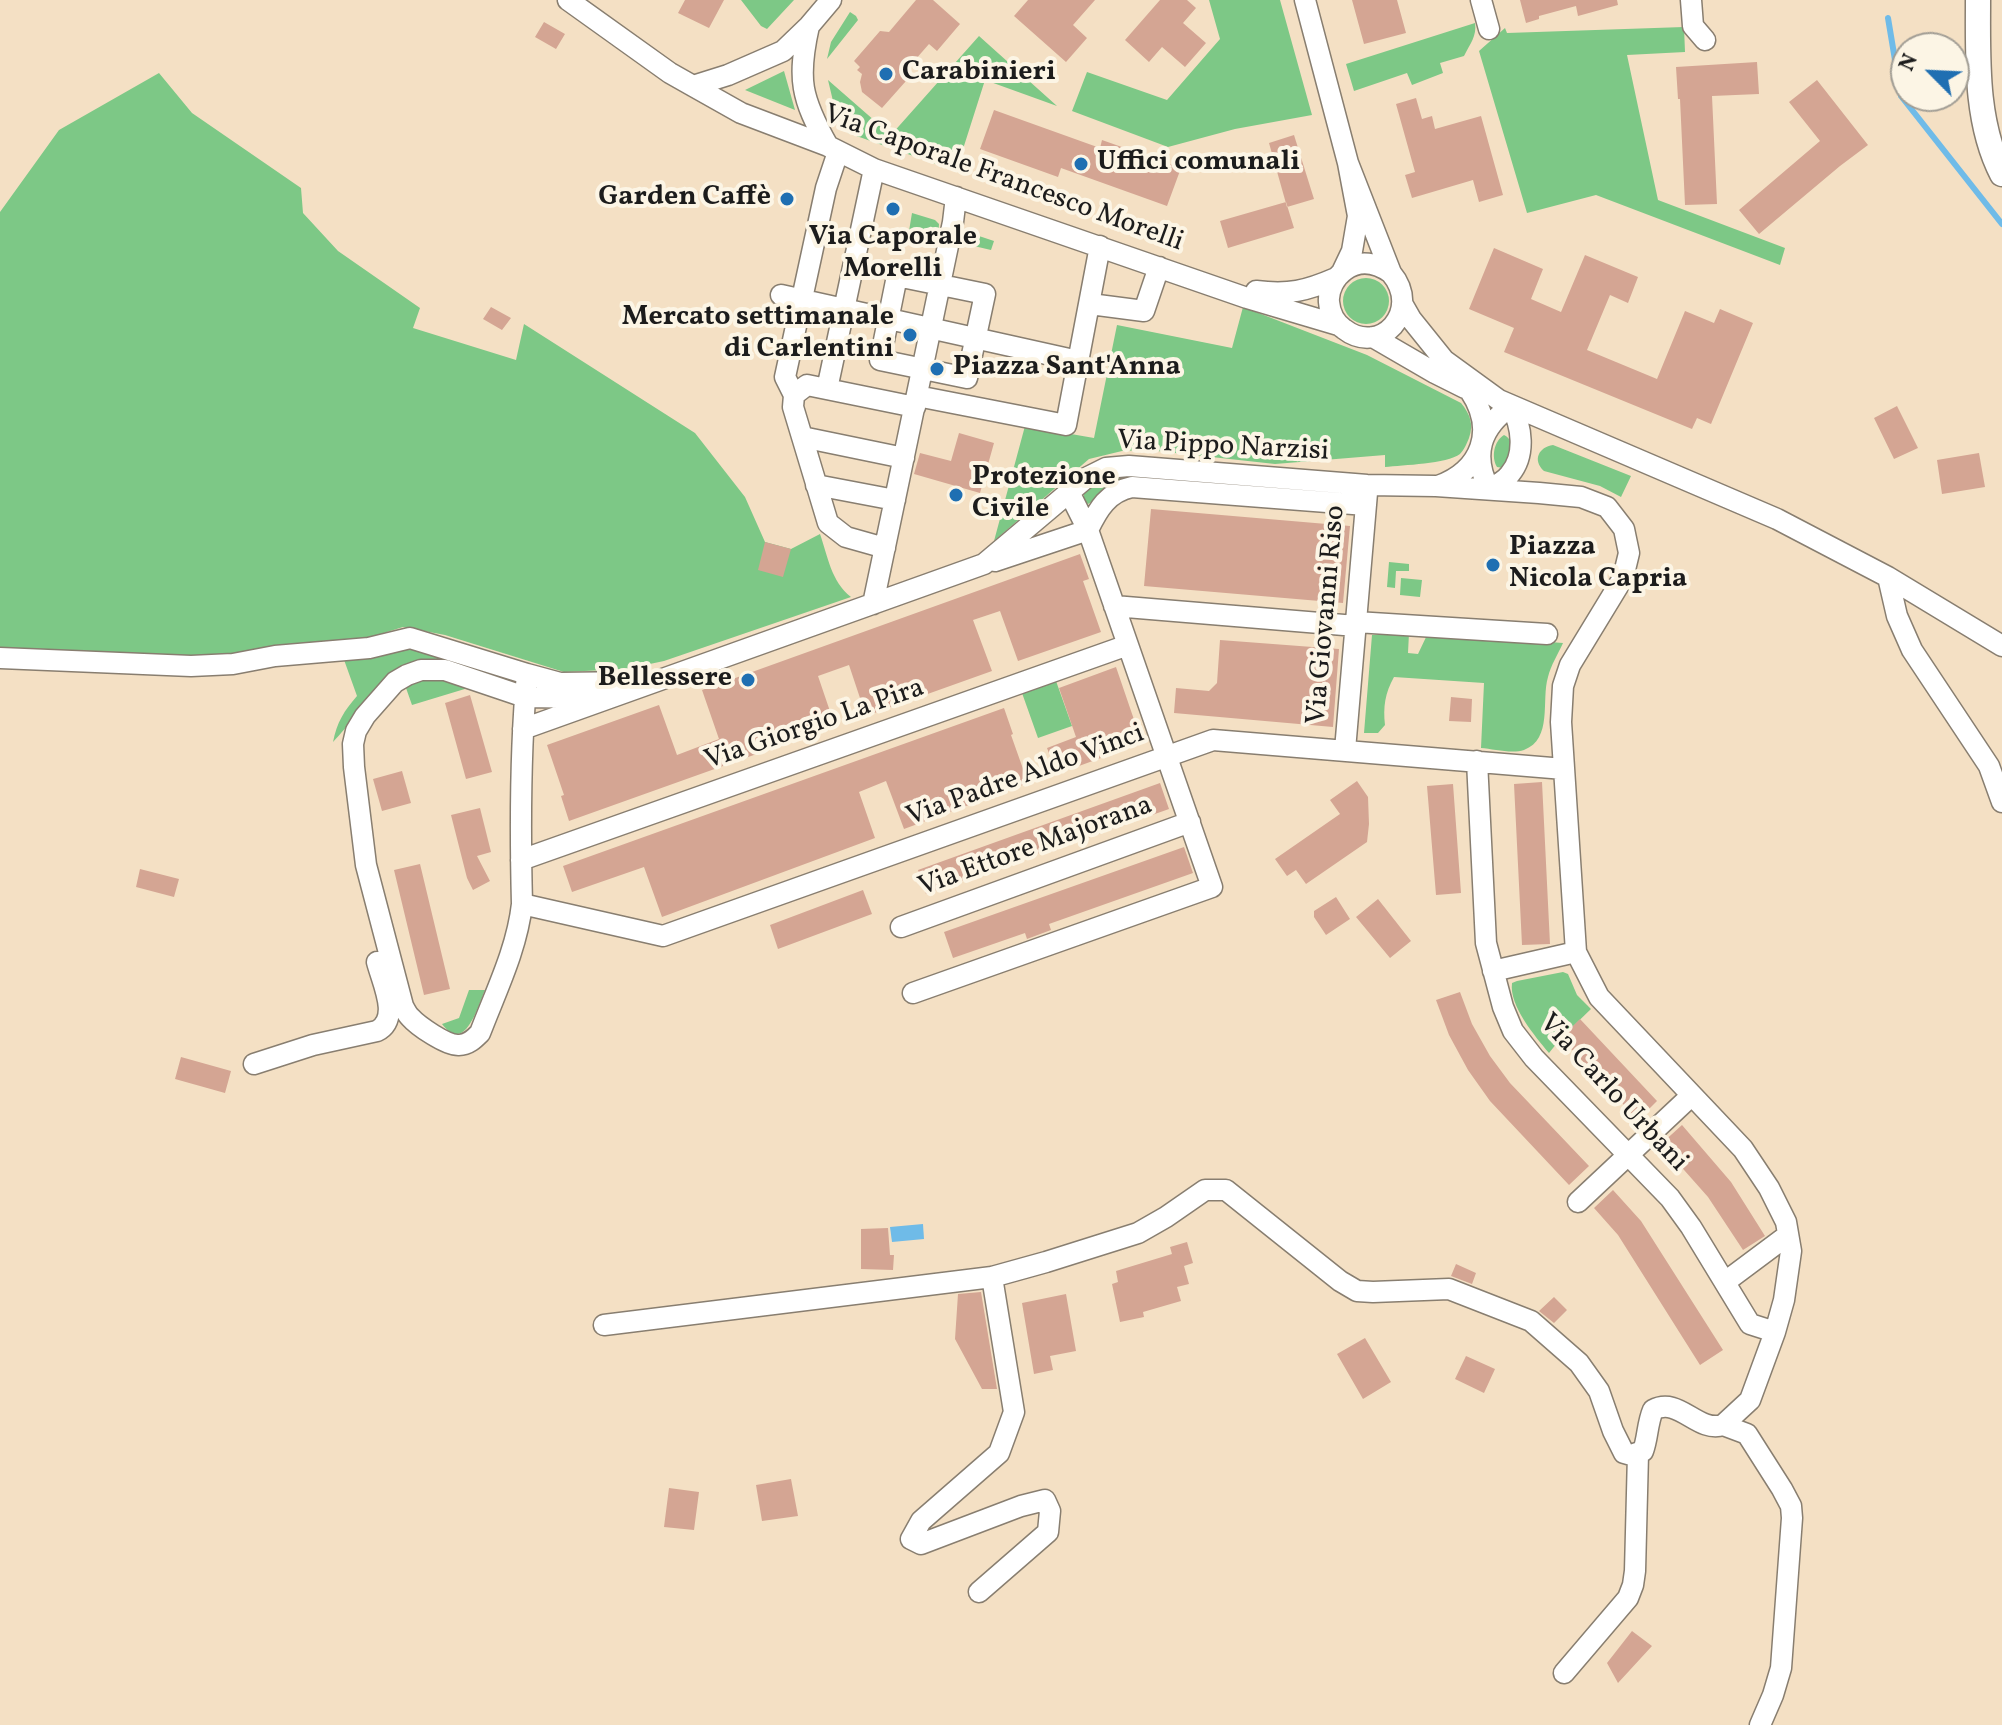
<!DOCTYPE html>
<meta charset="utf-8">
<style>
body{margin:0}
#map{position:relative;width:2002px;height:1725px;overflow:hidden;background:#f4e0c4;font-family:Vollkorn,serif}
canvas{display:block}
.north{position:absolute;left:1890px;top:32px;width:80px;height:80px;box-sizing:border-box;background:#fcf5e5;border:2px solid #a29e95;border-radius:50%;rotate:294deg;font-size:22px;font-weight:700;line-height:32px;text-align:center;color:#1c1c1c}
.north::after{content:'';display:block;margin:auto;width:28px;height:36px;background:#1f6fb2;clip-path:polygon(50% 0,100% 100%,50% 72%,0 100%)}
</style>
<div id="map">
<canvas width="2002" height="1725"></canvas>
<div class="north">N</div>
</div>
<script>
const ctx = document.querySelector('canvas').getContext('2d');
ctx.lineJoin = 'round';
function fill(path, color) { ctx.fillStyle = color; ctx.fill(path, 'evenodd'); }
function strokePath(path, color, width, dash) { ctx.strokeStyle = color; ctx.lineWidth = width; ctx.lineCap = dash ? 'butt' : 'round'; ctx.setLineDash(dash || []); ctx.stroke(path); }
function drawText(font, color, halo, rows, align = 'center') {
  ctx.font = font + ' Vollkorn,serif'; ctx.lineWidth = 8; ctx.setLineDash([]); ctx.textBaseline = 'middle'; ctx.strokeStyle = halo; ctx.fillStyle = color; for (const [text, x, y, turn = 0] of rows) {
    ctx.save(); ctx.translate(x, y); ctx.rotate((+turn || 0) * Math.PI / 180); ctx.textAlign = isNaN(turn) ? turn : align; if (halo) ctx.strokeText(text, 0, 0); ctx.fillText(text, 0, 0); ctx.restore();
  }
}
fill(new Path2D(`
 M741,0H794L767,29L761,26Z
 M1209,0H1280L1312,115L1235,129L1168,147L1072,111L1087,72L1167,100L1220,39Z
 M850,12L856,16L858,20L827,59L831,42Z
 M1475,23C1477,36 1470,44 1464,56L1440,63L1443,73L1412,85L1407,73L1354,91L1346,64Z
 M1684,27L1685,52L1627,55L1658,200L1785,248L1780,265L1596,195L1527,213L1479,51L1505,28L1507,33Z
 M979,36L1057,106L985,80L956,171L848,133L833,101L828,80L891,135Z
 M784,71L795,110L745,90Z
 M159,73L192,113L301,188L303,213L338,251L420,308L413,328L516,360L524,324L695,433L745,497L765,542L791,549L820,534C828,557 831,581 851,597L664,661L626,669L564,672L445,635L403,627L358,641L219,659L0,652V212L59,130Z
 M912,213L935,220L939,224L938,238L909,231Z
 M969,234H973L994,241L991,250L961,243Z
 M1343 301a23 23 0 1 1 46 0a23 23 0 1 1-46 0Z
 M1243,307L1367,355L1461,403C1470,414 1474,424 1469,438C1467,443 1464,450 1460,454C1447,464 1403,465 1385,467V455L1275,464L1148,450L1122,451L1089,459L994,541L1025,426L1094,438L1117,325L1232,348Z
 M1504,435C1517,441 1510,459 1503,468L1497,467C1491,457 1494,441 1504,435Z
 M1553,445L1631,476L1621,497L1600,486L1544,471C1532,460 1539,447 1553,445Z
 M1116,474L1350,492V497L1129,480L1088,504L1084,501V493L1095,482Z
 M1389,562L1409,564V571H1396L1395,588L1387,587Z
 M1401,578L1422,580L1420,597L1400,595Z
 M1409,633L1408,653L1418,654L1428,633L1563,643C1558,654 1551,665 1548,677C1541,700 1553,739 1524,750C1512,754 1493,749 1481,748L1484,683L1394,677C1385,693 1383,707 1385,725L1378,733H1364L1372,635Z
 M411,644L513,676L511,683L444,660C381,655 369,706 333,742C337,722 344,711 357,696L343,657Z
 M428,679L442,680L468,688L412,705L406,688L416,682Z
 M1056,681L1072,726L1038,738L1022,693Z
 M1563,972L1568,974L1577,995L1591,1009L1561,1038L1549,1053C1535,1036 1509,1006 1512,983L1517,981Z
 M469,990H485C478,1006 465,1055 442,1024L459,1018Z`), '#7dc886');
fill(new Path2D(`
 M923,1224L924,1239L892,1242L890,1227Z`), '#6fbbe8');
strokePath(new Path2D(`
 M1888,18L1901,96L2002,224`), '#6fbbe8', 6);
fill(new Path2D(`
 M685,0H724L709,28L678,13Z
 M916,0H933L960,24L937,51L929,44L901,76L906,81L882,108L862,92L860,82L862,74L857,70L860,67L854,61L880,31L889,32Z
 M1028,0H1095L1073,25L1087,38L1066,62L1014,16Z
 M1160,0H1187L1196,8L1183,23L1206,43L1185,67L1162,47L1149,62L1125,40Z
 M1352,0H1397L1406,33L1364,44Z
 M1520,0H1617L1618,5L1578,16L1576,6L1539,16V19L1526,23Z
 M544,22L565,34L556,49L535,37Z
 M1757,62L1759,94L1712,96L1717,204L1685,205L1680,99H1678L1676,67Z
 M1817,80L1868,145L1840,166L1759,234L1739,210L1820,141L1789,102Z
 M1416,98L1422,119L1432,116L1435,129L1481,116L1503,195L1479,202L1473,180L1412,198L1405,175L1415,172L1396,104Z
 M994,110L1100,148L1102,140L1181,168L1167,206L1061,168L1058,177L980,149Z
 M1294,135L1314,199L1287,207L1269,143Z
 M1286,202L1294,228L1228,248L1220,221Z
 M1494,248L1543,269L1531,299L1561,312L1585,255L1638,277L1628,303L1610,295L1587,350L1657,379L1685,311L1714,323L1720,309L1753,323L1711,424L1697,418L1692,429L1504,352L1514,328L1469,309Z
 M491,307L511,318L502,330L483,319Z
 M1897,406L1918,448L1894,459L1874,418Z
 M959,433L994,443L980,493L914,474L920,453L951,461Z
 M1979,453L1985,487L1942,494L1937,460Z
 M1151,509L1350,526L1343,603L1144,586Z
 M765,542L791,549L783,577L758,570Z
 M1080,554L1089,579L1083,581L1101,632L1018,661L1000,611L973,620L992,671L866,716L849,665L818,676L835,726L569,821L561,796L564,795L547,745L659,705L677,755L719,739L702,690Z
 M1220,640L1339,649L1333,727L1174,713L1176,688L1209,691L1217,683Z
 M1116,667L1142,743L1057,774L1047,748L1076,737L1059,688Z
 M470,695L492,772L466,779L445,703Z
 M1451,697L1472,699L1471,722L1449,721Z
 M1004,708L1013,734L1011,735L1028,783L904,829L886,781L859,792L875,838L662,917L644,867L572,892L563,866Z
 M402,771L411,803L382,811L373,779Z
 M1357,781L1368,797L1369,824L1367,842L1306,884L1296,870L1287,876L1275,859L1340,814L1330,800Z
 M1542,782L1550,944L1522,945L1514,784Z
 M1160,783L1169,809L1076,842L1075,840L926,894L918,870Z
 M1453,784L1461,893L1436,895L1427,786Z
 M480,808L491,852L477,856L490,881L473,890L467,878L451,815Z
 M1184,847L1193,873L1049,924L1051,930L1027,939L1025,933L953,958L944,932Z
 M420,864L450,989L424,995L394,870Z
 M140,869L179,879L174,897L136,887Z
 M863,890L872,914L778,949L770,925Z
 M1336,897L1350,919L1326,935L1314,917V911Z
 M1378,899L1411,941L1390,958L1356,917Z
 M1460,992L1472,1024L1490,1056L1510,1083L1589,1166L1569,1185L1490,1101L1468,1070L1449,1035L1436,1000Z
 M1580,1019L1657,1101L1638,1120L1561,1038Z
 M181,1057L231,1071L225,1093L175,1079Z
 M1682,1125L1731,1182L1765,1236L1743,1250L1708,1197L1661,1144Z
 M1613,1190L1641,1221L1723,1350L1700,1365L1618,1235L1594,1208Z
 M888,1228L890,1255H894L893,1270L861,1269V1229Z
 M1187,1242L1193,1263L1184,1266L1189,1284L1177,1287L1181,1301L1143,1312L1144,1317L1120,1322L1112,1284L1118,1282L1116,1271L1172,1254L1170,1247Z
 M1456,1264L1476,1273L1472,1284L1451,1276Z
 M981,1292L997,1389H982L955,1339L958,1294Z
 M1066,1294L1076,1351L1050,1356L1053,1370L1034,1374L1022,1303Z
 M1554,1297L1567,1310L1554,1323L1539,1311Z
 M1365,1338L1391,1382L1363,1399L1337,1354Z
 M1466,1356L1495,1369L1484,1393L1455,1379Z
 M791,1479L798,1516L762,1521L756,1485Z
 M669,1488L699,1492L694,1530L664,1527Z
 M1632,1631L1652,1646L1618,1683L1607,1663Z`), '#d4a593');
const minor = new Path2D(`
 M568,0L670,73L693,86L741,113L828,146L874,169L1247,298L1338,325
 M1305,0L1348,163L1358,216L1352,251L1342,272
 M1481,0L1489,29
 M1691,0L1693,26L1705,40
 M809,26C797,79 801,98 828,146
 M693,86L728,75L783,51L809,26L831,0
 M1348,163L1391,273C1423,311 1380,357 1344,329C1335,323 1330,313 1329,302C1328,290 1335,277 1345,270C1360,259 1377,263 1391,273
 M897,276L985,294L967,378L880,360Z
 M1256,291C1289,295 1306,291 1336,278
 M781,295L1078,361
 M1090,304L1144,311L1159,267
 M1403,305L1411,319L1444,360L1499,400L1777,519L1888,577L2002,646
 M1373,337L1435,373L1465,388
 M827,389L874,169
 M794,395L785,377L826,188L838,152
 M917,396L1066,425L1100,246
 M1511,406C1522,426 1526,455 1510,474C1505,481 1497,485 1489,489C1472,455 1480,428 1511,406Z
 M802,437L904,458
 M816,485L895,500
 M1438,486C1482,470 1496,430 1470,391
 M885,548L846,537L828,523L793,407L794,395L807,385L915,407
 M995,561L1088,530C1098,509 1108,492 1132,487L1366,505
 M1888,577L1897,616L1912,650L1989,766L2002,802
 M873,604L953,222L956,197
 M1114,606L1356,626
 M1356,622L1547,634
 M0,658L191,666L233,664L275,656L369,648L410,638L527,674C520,750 520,827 522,904C517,949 496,991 480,1033C474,1039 468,1045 459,1045C447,1046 418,1026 410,1017C407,1014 405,1010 403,1006L366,865L354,767L353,744L356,731L365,716L395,682L407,675L421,670H445L525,697L593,698
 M527,674L560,683L634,682
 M523,729L984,564L1086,478L1106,468L1129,466L1367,485L1436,486L1539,493L1581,497L1607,507L1624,529L1629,553L1623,578L1570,665L1563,686L1561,722L1576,952L1599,997L1743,1149L1769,1188L1786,1222L1791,1251L1784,1300L1775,1332L1750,1400L1723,1425
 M1345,750L1367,493
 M1477,761L1486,943L1503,1007L1513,1031L1534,1058L1670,1198L1691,1227L1750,1324L1775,1332
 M521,860L1128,645
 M522,904L663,936L1213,740L1564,769
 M901,927L1190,822
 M1493,971L1576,952
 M913,993L1212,887L1088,530L1069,492
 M254,1064L313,1045L377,1031C401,1019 382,982 377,962
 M1578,1202L1691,1096
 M1725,1282L1788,1235
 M604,1325L992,1277L1046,1262L1138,1233L1166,1217L1205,1190H1226L1340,1281L1357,1291L1373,1292L1449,1289L1531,1321L1579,1363L1599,1391L1613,1431L1624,1453L1631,1455L1643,1451C1648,1438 1647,1424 1653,1410C1679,1396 1697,1433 1723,1425L1747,1434L1782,1489L1791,1506L1792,1518L1781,1668L1773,1695L1760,1725
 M979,1592L1048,1532L1050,1511L1045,1500L1021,1506L921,1544L911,1539L921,1521L999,1453L1014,1412L992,1277
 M1564,1673L1628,1598L1633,1585L1635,1571L1638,1454`);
const major = new Path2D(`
 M1978,0C1978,58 1975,122 2002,174`);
strokePath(minor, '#887e70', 23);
strokePath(major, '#887e70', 27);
strokePath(minor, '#fff', 20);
strokePath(major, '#fff', 24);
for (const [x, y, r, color] of [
 [886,74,8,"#1f6fb2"],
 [1081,164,8,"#1f6fb2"],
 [787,199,8,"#1f6fb2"],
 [893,209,8,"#1f6fb2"],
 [910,335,8,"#1f6fb2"],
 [937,369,8,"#1f6fb2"],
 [956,495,8,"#1f6fb2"],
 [1493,565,8,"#1f6fb2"],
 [748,680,8,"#1f6fb2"]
]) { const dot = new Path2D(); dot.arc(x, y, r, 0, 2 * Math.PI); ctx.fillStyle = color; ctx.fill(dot); strokePath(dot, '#fcf5e5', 3); }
drawText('bold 28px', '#1c1c1c', '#fcf5e5', [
 ["Carabinieri",902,74],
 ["Uffici comunali",1097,164],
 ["Garden Caffè",771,199,"right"],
 ["Via Caporale",893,239,"center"],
 ["Morelli",893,271,"center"],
 ["Mercato settimanale",894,319,"right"],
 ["di Carlentini",894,351,"right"],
 ["Piazza Sant'Anna",953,369],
 ["Protezione",972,479],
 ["Civile",972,511],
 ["Piazza",1509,549],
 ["Nicola Capria",1509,581],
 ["Bellessere",732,680,"right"]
], 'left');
drawText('28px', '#1c1c1c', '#fcf5e5', [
 ["Via Caporale Francesco Morelli",1003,180,20],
 ["Via Pippo Narzisi",1223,448,3],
 ["Via Giovanni Riso",1328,615,-85],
 ["Via Giorgio La Pira",815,726,-19],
 ["Via Padre Aldo Vinci",1026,777,-20],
 ["Via Ettore Majorana",1036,848,-20],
 ["Via Carlo Urbani",1612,1094,47]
]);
</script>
